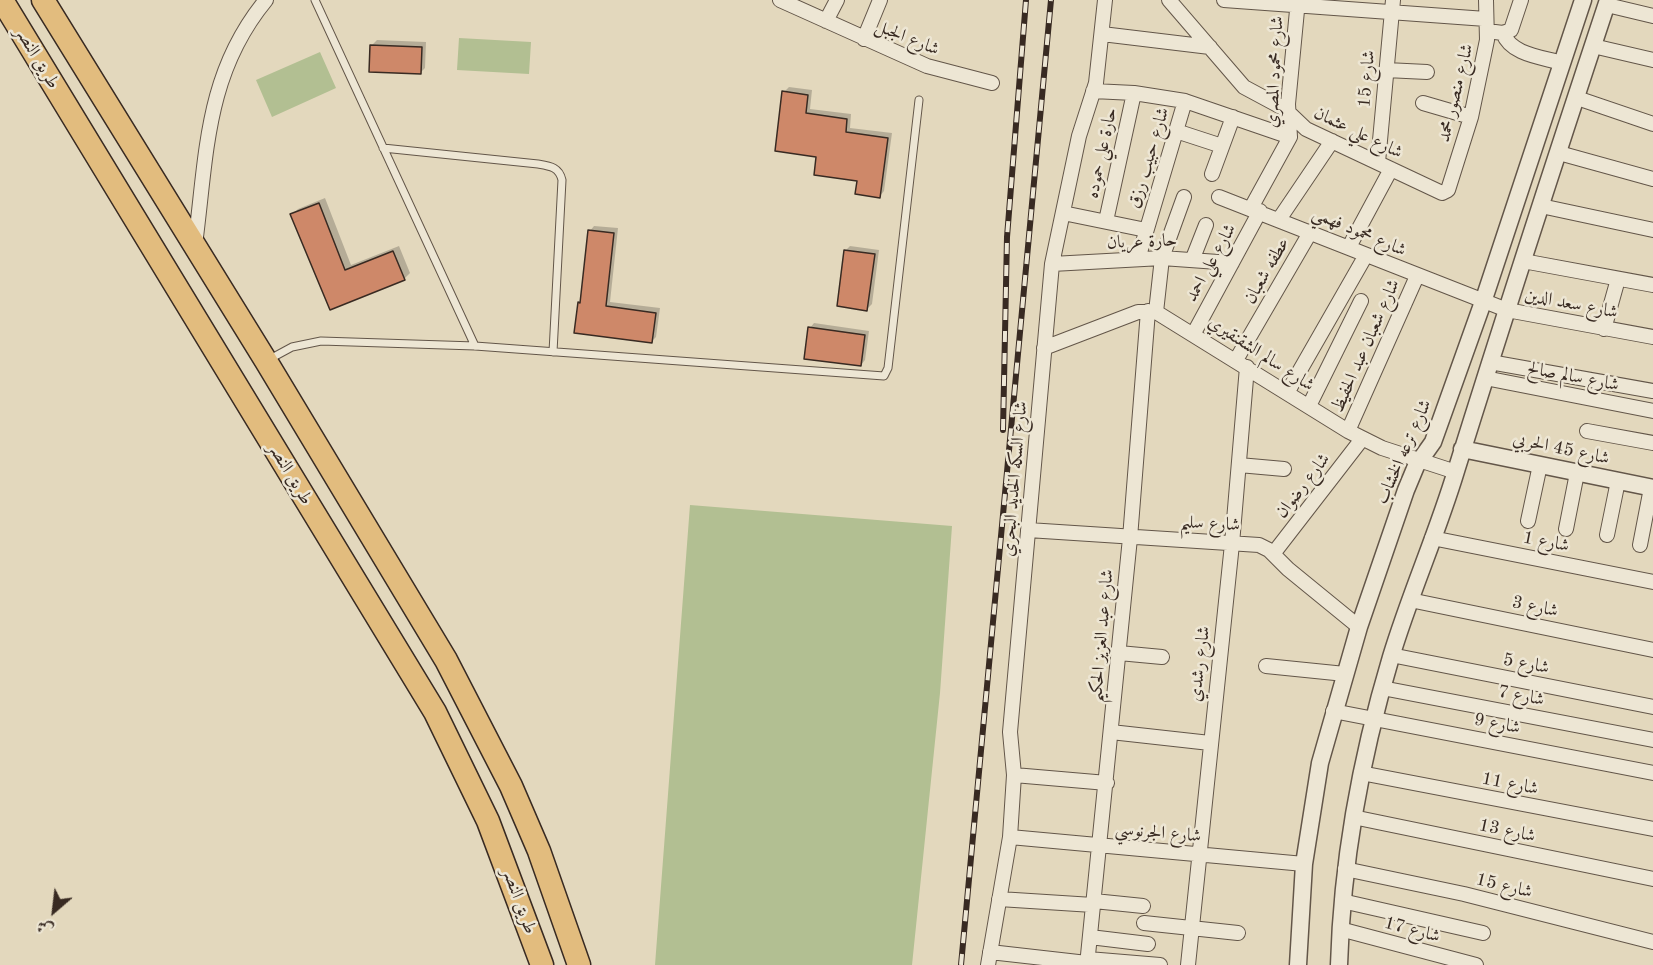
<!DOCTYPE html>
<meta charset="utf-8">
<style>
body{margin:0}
#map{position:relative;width:1653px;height:965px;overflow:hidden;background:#e3d8bd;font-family:"Old Standard TT",Amiri,serif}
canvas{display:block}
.north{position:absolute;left:24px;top:881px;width:60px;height:60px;-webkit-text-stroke:4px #ede6d4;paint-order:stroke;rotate:208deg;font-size:16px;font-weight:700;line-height:24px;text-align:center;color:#382a22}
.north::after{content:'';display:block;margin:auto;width:21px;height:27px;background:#382a22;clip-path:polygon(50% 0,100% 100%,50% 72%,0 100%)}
</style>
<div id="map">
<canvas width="1653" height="965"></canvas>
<div class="north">ش</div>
</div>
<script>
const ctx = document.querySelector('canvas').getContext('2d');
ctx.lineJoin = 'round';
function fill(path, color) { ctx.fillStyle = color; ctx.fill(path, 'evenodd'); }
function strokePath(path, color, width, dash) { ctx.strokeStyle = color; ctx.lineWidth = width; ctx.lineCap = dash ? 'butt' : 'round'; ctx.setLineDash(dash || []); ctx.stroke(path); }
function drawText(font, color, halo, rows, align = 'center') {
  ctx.font = font + ' "Old Standard TT",Amiri,serif'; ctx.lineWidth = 5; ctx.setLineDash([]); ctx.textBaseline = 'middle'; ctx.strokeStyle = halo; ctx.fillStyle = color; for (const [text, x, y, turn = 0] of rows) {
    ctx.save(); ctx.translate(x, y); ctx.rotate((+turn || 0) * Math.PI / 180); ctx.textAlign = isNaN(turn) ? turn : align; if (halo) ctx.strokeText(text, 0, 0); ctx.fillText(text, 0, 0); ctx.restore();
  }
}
fill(new Path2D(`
 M459,38L531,42L529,74L457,70Z
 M320,52L336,88L272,117L256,80Z
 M690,505L952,526L940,693L912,965H655Z`), '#b2bf92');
fill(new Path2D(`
 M377,40L426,42L425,68L420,73L372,45Z
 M789,87L812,90L810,109L851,114L850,128L892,133L884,191L880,196L818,156L784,92Z
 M325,198L351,265L399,246L410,273L404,279L331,308L292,215L298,209Z
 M594,226L618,228L610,302L660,308L656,337L651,342L579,303L582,300L590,231Z
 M850,246L879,250L872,304L867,309L845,251Z
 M814,323L869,331L865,360L861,365L810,328Z`), '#0003');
const building = new Path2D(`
 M370,45L422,47L421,74L369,72Z
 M782,91L808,95L806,113L847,119L846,132L888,138L880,198L855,194L857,181L814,175L816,157L775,151Z
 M319,203L345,270L393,251L405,280L330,310L290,214Z
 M588,230L614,233L606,306L656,313L652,343L574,333L578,302L580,303Z
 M844,250L875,254L867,311L837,306Z
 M808,327L865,335L861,366L804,359Z`);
fill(building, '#ce8869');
strokePath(building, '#382a22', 1.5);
const service = new Path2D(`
 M315,0L475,346
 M383,148L538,164C550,166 559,167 562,180L553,352
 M268,360L292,347L321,341L475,346L884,376L888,368L919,100`);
const minor = new Path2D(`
 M780,0L927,66L992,83
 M1169,0L1244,87L1285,109L1306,129L1442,193L1448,190L1471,117L1487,40L1486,0
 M1224,0L1486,19
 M1607,5L1653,16
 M826,21L837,0
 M1495,32L1503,33L1511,30L1521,0
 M1503,33C1511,55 1542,57 1562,63
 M1102,34L1210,47
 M864,39L880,0
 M1593,46L1653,60
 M1386,70L1427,72
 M1093,91L1134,93L1185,101L1290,137
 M1577,98L1653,124
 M1423,103L1471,117
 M1176,131L1222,146
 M1559,153L1653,179
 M1378,162L1393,0
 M1212,174L1233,117
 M1219,197L1507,310L1653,337
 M1541,206L1653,230
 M1251,208L1290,137L1288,104L1298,0
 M1063,213L1146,230
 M1280,218L1332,141
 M1106,221L1134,93
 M195,245C207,154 205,74 266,0
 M1349,247L1391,169
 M1193,258L1206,225
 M1138,259L1185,101
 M1523,261L1653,285
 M1052,264L1162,258L1232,263
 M1156,312L1162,258L1184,197
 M1604,329L1618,279
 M1194,333L1260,211
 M1044,348L1138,312H1156L1348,431L1382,448L1456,472
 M1236,360L1311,231
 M1490,362L1653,391
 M1485,378L1653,411
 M1287,393L1366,255
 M1309,406L1361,301
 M1348,431L1417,276
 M1587,431L1653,443
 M1239,465L1284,469
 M1528,521L1540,465
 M1566,529L1577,473
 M1028,530L1259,545L1269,550L1288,569L1359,627
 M1607,535L1618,481
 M1432,538L1653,582
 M1640,545L1651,488
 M1273,554L1362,439
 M1410,600L1653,650
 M1119,653L1162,657
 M1391,655L1653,707
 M1266,666L1345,674
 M1382,688L1653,740
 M1333,711L1653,773
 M1111,732L1210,743
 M1361,773L1653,829
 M1014,775L1107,783
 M1353,817L1653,879
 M1010,837L1304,864
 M1345,869L1464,894L1653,942
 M999,899L1093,905
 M1094,901L1143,906
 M1342,901L1483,933
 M1144,923L1238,933
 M1340,929L1476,965
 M1090,937L1148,944
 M990,952L1087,963
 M1088,959L1160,965
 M988,965L1010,837L1014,775L1010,732L1052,264L1079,136L1096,83L1105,0
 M1087,965L1130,538L1148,311
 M1188,965L1232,544L1247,367`);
const tertiary = new Path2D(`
 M1462,449L1653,488
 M1298,965L1304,864L1320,763L1359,627L1406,490L1416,466L1433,442L1483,302L1583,0
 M1339,965C1342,860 1361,757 1391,657C1410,594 1437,534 1456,471C1505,314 1556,157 1608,0`);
const trunk = new Path2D(`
 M2,0L435,712L488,821L542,965
 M43,0L266,361L446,660L511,786L539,851L579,965`);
strokePath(service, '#635649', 9);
strokePath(minor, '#635649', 16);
strokePath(tertiary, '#635649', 19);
strokePath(trunk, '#382a22', 25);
strokePath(service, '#ede6d4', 7);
strokePath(minor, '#ede6d4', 14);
strokePath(tertiary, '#ede6d4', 16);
strokePath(trunk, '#e2bc7e', 22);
const rail = new Path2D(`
 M1003,430L1007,237L1026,0
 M961,965L1051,0`);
strokePath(rail, '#382a22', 6);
strokePath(rail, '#ede6d4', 4, [11]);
drawText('18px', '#382a22', '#ede6d4', [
 ["شارع الجبل",907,38,22],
 ["طريق النصر",37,58,59],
 ["شارع محمود المصري",1275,72,-87],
 ["شارع 15",1367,79,-85],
 ["شارع منصور محمد",1456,93,-76],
 ["شارع علي عثمان",1358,133,26],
 ["حارة علي حموده",1102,153,-78],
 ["شارع حبيب رزق",1149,158,-73],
 ["شارع محمود فهمي",1359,232,23],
 ["حارة عريان",1142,242,-2],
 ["شارع علي احمد",1211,263,-61],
 ["عطفه شعبان",1267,271,-60],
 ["شارع سعد الدين",1571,304,11],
 ["شارع شعبان عبد الحفيظ",1366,346,-66],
 ["شارع سالم الشقنقيري",1261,354,33],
 ["شارع سالم صالح",1573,377,11],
 ["شارع 45 الحربي",1561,449,12],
 ["شارع ترعه الخشاب",1404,452,-66],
 ["طريق النصر",290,474,59],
 ["شارع السكه الحديد البحري",1015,479,-85],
 ["شارع رضوان",1303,486,-52],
 ["شارع سليم",1210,524,3],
 ["شارع 1",1546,542,11],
 ["شارع 3",1535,607,12],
 ["شارع عبد العزيز الحكيم",1102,636,-85],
 ["شارع رشدي",1200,664,-83],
 ["شارع 5",1526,664,11],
 ["شارع 7",1521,696,11],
 ["شارع 9",1497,724,11],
 ["شارع 11",1510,784,11],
 ["شارع 13",1507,831,12],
 ["شارع الجرنوسي",1158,833,5],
 ["شارع 15",1504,886,14],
 ["طريق النصر",519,901,70],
 ["شارع 17",1412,930,15]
]);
</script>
